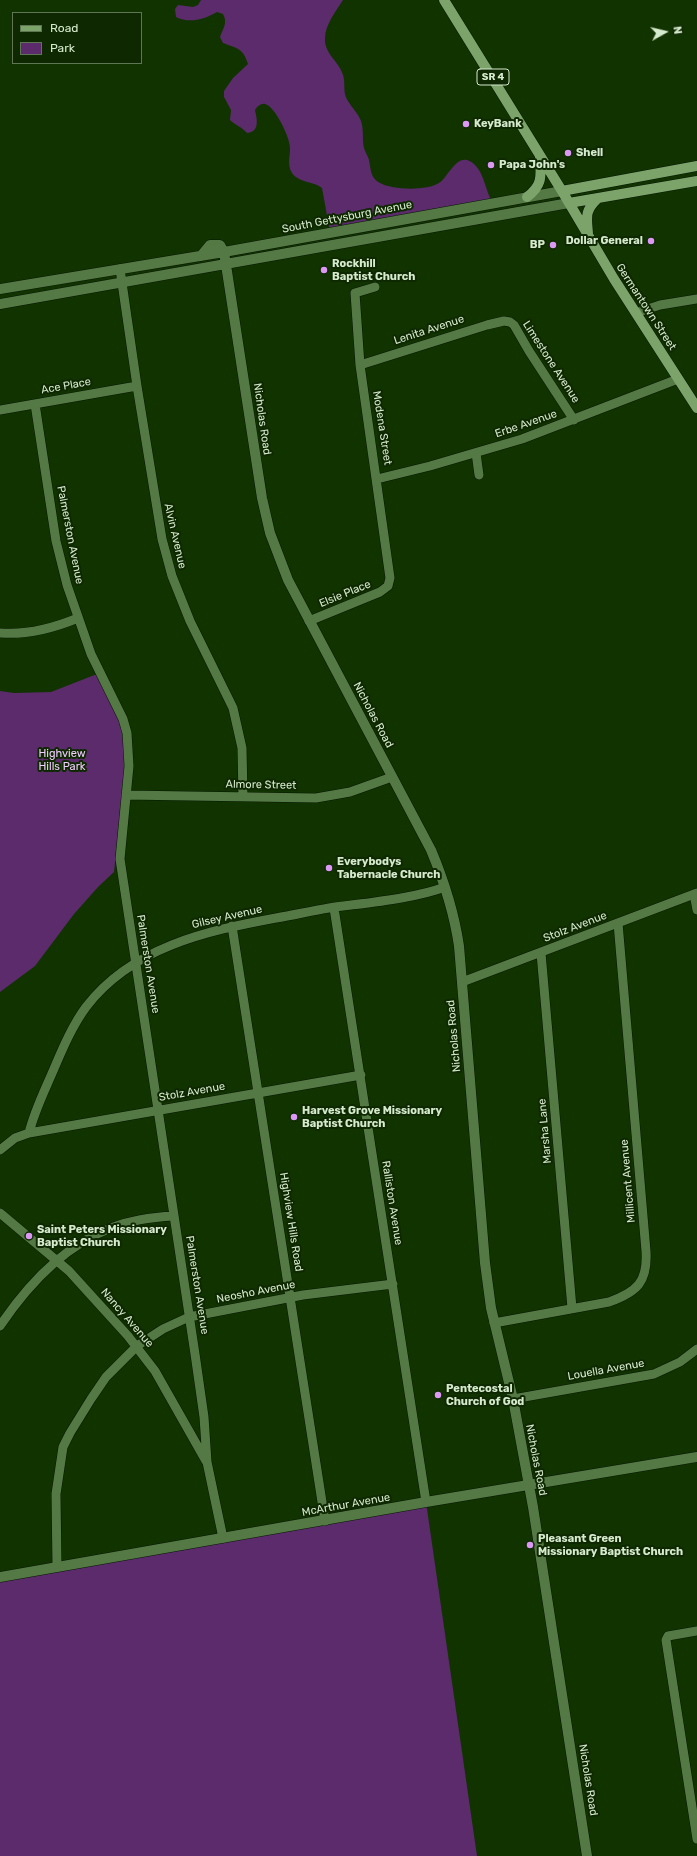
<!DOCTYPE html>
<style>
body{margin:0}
#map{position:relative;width:697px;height:1856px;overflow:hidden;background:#130;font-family:Rubik,sans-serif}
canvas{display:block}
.legend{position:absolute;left:12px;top:12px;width:130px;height:52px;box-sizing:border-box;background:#0e2802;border:1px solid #5e7653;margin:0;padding:5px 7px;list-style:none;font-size:12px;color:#d6eacd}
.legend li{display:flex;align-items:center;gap:8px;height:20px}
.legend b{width:20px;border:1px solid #5e7653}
.north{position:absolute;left:645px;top:12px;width:40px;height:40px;-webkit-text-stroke:3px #0e2802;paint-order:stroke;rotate:82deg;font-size:11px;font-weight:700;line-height:16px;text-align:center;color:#d6eacd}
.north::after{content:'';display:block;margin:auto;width:14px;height:18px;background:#d6eacd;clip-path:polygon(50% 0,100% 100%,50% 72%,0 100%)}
</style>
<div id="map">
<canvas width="697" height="1856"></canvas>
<ul class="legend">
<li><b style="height:5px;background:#7ba36a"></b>Road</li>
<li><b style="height:11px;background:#5b2b6b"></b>Park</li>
</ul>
<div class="north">N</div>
</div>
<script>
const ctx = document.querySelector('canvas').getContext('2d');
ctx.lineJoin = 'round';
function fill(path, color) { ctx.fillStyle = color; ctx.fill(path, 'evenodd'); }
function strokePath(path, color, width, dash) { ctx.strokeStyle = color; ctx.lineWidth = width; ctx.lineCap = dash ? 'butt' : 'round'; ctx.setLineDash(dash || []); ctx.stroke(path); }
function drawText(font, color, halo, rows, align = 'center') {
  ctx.font = font + ' Rubik,sans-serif'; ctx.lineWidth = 4; ctx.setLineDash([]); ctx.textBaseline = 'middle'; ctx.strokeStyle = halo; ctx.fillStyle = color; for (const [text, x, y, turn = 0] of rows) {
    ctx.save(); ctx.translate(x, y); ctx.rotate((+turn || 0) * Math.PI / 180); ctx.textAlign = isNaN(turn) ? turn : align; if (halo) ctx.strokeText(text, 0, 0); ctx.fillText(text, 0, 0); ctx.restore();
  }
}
fill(new Path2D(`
 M201,0H343C336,11 325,25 325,38C324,54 339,61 343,75C346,84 342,92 348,101C352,108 358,113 361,121C364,130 362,139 364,148C365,152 368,156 369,160C371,169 370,178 380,183C392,190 427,191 439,183C449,177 458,148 475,165C485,175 485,191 493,203L330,232L322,188C313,181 299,183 292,173C287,165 290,157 290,149C291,139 275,106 265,104C261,103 257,107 255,110C257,119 260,132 247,133C242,127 235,125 230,120L231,110L224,97V91L233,78L248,64C243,48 238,49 223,43L220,37C223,28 228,23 223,14L217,12C205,19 189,24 176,17L175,9L178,5L193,7L198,5Z
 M97,674L116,711L122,728L125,764L114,872L98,887L74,914L35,966L0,992V691L14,693L51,692Z
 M426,1502L477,1856H0V1577Z`), '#5b2b6b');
const street = new Path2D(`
 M120,269L137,386L162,539L172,576L190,621L233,708L242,748L243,797
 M636,313L660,305L697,299
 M360,365L487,325L504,321L510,322L514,325L529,351L574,420
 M35,404L56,541L67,585L91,654L123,719L127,733L129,766L120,859L195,1354L204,1417L207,1462L223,1538
 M0,410L137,386
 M476,453L479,475
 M377,479L430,466L522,439L678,379
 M309,621L380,592L388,586L390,578L360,365L355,293L375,287
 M0,633C26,635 54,628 78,618
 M126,795L316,798L350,792L392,777
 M694,894L697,910
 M334,908L426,1502
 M232,926L325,1521
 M541,953L572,1308
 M462,982L697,893
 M29,1133C34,1112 44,1092 53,1071C62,1050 72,1026 86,1007C132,947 206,931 276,918C294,915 311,911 329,908C364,903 413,899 445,887
 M0,1150L15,1138L29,1133L361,1075
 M0,1213L69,1271L128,1336L155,1371L206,1461
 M494,1323L609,1302C637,1292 648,1282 646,1251L618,923
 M0,1326C27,1286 65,1245 111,1228C131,1220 153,1217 174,1216
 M513,1399L654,1374L680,1362L697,1349
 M57,1567L56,1494L63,1447L70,1433L91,1399L106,1377L137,1346L163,1329L189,1317L303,1295L393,1284
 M697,1631L668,1636L666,1640L697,1839`);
const secondary = new Path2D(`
 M201,256L210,245H220L224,252L262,498L270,533L288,580L431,850C444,881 454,912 459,946L485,1263L491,1308L513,1399L533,1507L587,1856
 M0,289L224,252L562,191
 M0,304L569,203
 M0,1577L426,1502L697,1457`);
const primary = new Path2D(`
 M444,0L562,191L614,279L697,408
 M562,191L697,166
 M527,197C543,185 541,176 540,158
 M569,203L697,181
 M588,234C587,217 584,212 597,199`);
strokePath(street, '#061801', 10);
strokePath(secondary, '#061801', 11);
strokePath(primary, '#061801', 11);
strokePath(street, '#547944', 9);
strokePath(secondary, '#547944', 10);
strokePath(primary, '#7ba36a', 10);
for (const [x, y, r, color] of [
 [466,124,4,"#dc99f4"],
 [568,153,4,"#dc99f4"],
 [491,165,4,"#dc99f4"],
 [651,241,4,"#dc99f4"],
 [553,245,4,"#dc99f4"],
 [324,270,4,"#dc99f4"],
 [329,868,4,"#dc99f4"],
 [294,1117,4,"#dc99f4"],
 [29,1236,4,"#dc99f4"],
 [438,1395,4,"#dc99f4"],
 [530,1545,4,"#dc99f4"]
]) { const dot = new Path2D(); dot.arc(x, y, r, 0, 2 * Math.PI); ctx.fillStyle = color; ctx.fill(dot); strokePath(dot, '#0e2802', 1.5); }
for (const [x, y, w] of [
 [493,77,32]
]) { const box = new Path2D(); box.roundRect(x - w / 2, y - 8, w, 16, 3); ctx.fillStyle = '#0e2802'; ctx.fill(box); strokePath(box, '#d6eacd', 1); }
drawText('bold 10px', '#d6eacd', null, [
 ["SR 4",493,77]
]);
drawText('bold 11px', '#d6eacd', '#0e2802', [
 ["KeyBank",474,124],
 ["Shell",576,153],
 ["Papa John's",499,165],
 ["Dollar General",643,241,"right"],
 ["BP",545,245,"right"],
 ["Rockhill",332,264],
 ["Baptist Church",332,277],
 ["Everybodys",337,862],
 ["Tabernacle Church",337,875],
 ["Harvest Grove Missionary",302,1111],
 ["Baptist Church",302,1124],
 ["Saint Peters Missionary",37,1230],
 ["Baptist Church",37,1243],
 ["Pentecostal",446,1389],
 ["Church of God",446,1402],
 ["Pleasant Green",538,1539],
 ["Missionary Baptist Church",538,1552]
], 'left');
drawText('11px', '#d6eacd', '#0e2802', [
 ["South Gettysburg Avenue",347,217,-11],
 ["Germantown Street",646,307,57],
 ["Lenita Avenue",429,330,-18],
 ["Limestone Avenue",551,362,57],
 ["Ace Place",66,386,-10],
 ["Nicholas Road",262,419,82],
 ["Erbe Avenue",526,424,-19],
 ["Modena Street",382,428,81],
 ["Palmerston Avenue",70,535,79],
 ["Alvin Avenue",175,536,77],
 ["Elsie Place",345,594,-22],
 ["Nicholas Road",373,715,62],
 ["Almore Street",261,785,1],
 ["Gilsey Avenue",227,917,-13],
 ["Stolz Avenue",575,927,-21],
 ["Palmerston Avenue",148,964,81],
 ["Nicholas Road",454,1036,-95],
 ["Stolz Avenue",192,1092,-10],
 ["Marsha Lane",545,1131,-95],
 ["Millicent Avenue",628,1181,-95],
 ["Ralliston Avenue",392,1203,81],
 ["Highview Hills Road",291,1222,81],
 ["Palmerston Avenue",197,1285,81],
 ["Neosho Avenue",256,1292,-11],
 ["Nancy Avenue",127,1318,49],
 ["Louella Avenue",606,1370,-10],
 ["Nicholas Road",536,1460,79],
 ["McArthur Avenue",346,1505,-10],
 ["Nicholas Road",588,1780,81]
]);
drawText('11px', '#f0cefd', '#0e2802', [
 ["Highview",62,754],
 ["Hills Park",62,767]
]);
</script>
